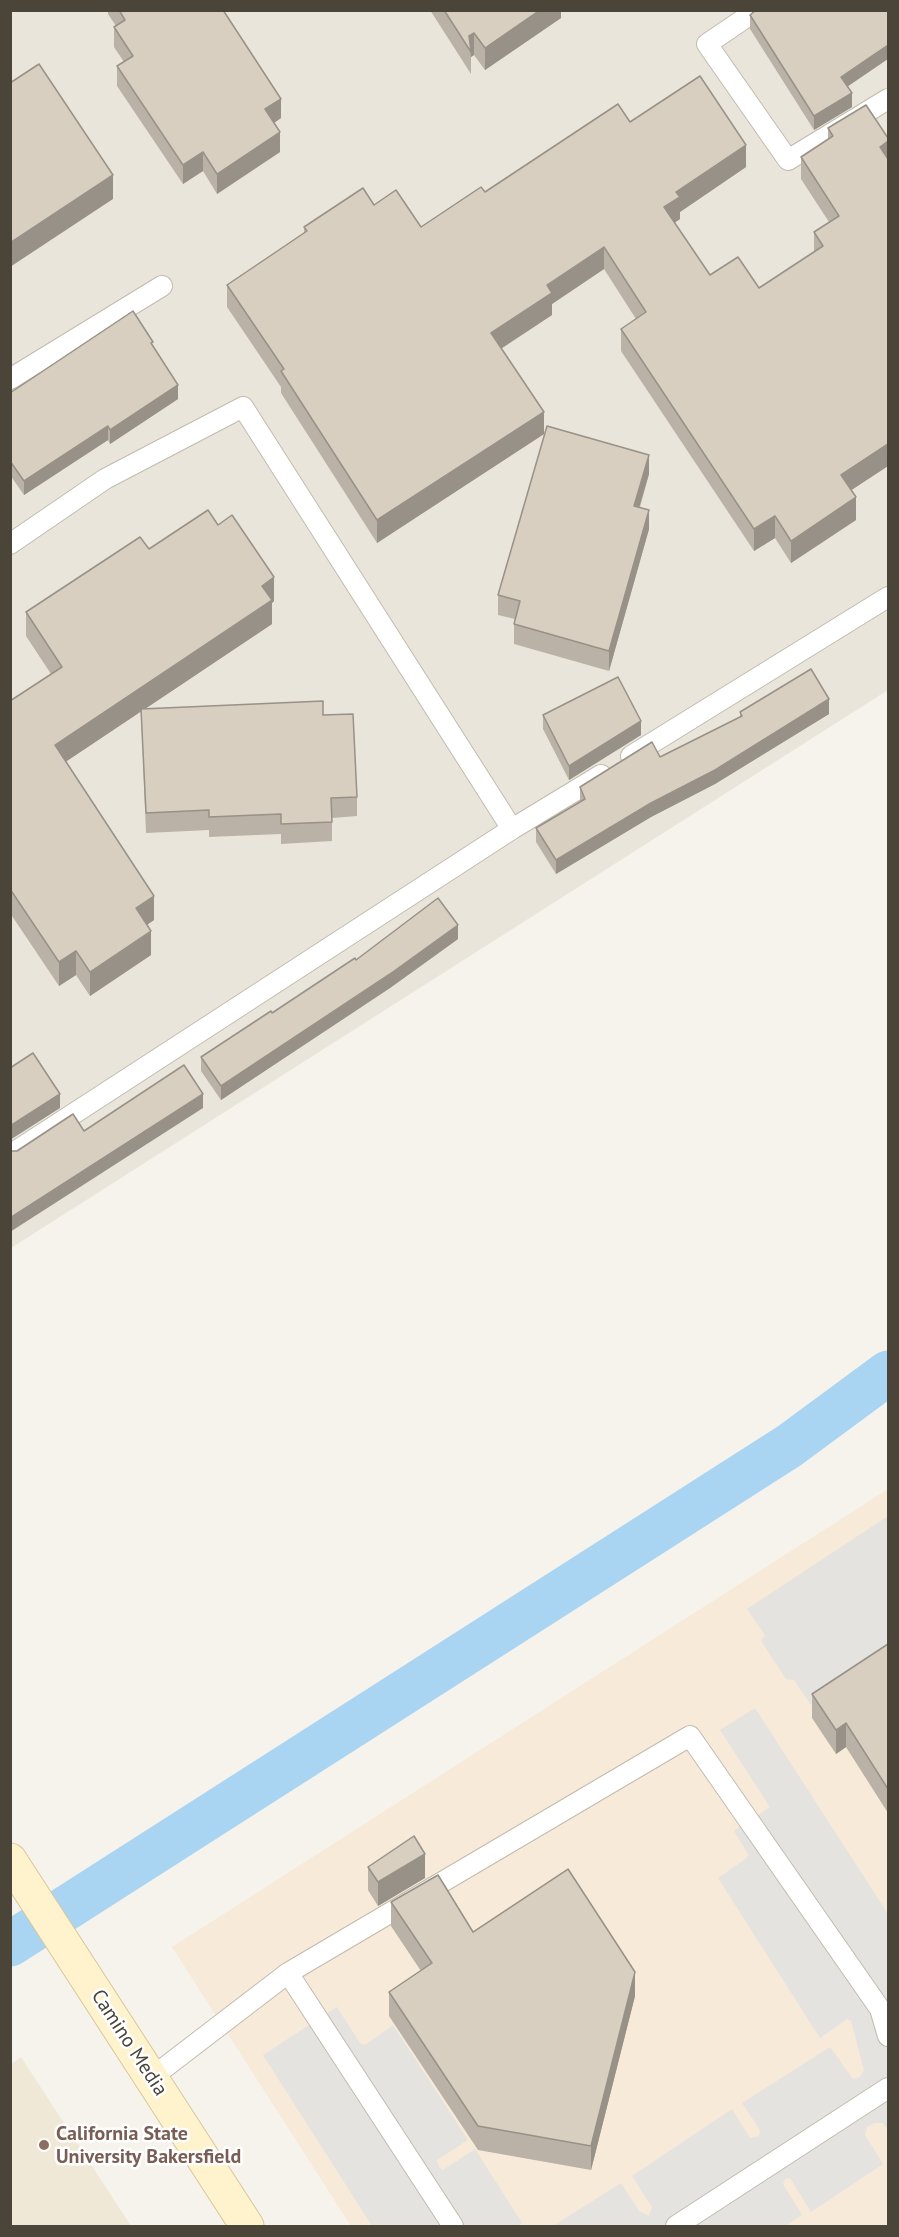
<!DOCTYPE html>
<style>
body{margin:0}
#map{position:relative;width:899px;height:2237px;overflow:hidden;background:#f6f3ec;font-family:"PT Sans",sans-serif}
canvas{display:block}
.frame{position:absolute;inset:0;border:12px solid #4b4439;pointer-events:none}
</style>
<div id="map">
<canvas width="899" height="2237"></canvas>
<div class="frame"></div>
</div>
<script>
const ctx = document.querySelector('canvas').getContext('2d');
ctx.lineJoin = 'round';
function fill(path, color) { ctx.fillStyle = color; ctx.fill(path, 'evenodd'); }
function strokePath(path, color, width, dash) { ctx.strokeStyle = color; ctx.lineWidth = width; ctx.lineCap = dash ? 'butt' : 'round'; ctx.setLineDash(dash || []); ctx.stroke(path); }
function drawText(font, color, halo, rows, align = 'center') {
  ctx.font = font + ' "PT Sans",sans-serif'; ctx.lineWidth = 5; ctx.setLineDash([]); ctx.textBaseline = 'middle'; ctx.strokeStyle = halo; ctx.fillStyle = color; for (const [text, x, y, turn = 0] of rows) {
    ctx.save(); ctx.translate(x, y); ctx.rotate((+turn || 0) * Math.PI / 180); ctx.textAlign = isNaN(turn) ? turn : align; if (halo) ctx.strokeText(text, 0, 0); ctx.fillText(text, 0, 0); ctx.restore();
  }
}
fill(new Path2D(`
 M11,11H888V690L11,1248Z`), '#eae5da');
fill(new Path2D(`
 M888,1489V2226H351L172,1947Z`), '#f7ead8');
fill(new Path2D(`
 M21,2057L131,2226H11V2064Z`), '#efe8d6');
fill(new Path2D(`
 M888,1516V1654L811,1705L794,1680L786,1679L761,1641L765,1635L747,1609Z
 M755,1708L888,1914V2130L883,2123H874L867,2127L865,2135L883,2164L811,2212L790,2178L785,2179L783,2184L802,2215L785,2226H553L621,2183L639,2211L649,2216L652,2207L632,2176L732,2109L750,2138L759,2136L760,2130L742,2103L830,2047L853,2079L860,2077L864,2070L851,2021L847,2019L820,2038L718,1878L747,1858L748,1854L734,1831L770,1807L720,1730Z
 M337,2007L360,2043L365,2045L393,2025L468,2140L437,2160L439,2167L443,2170L475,2149L522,2223L517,2226H372L263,2055Z`), '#e5e3e0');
strokePath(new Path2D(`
 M10,1944L789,1446L888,1373`), '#a9d4f2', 45);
const lane = new Path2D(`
 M757,10L707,44L788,160L888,99
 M10,379L162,286
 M10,544L105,479L243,407L512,829
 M631,756L888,597
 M10,1155L512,829L601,775
 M288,1973L690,1736L880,2009L888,2036
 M151,2078L288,1973L453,2226
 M676,2226L888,2088`);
const secondary = new Path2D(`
 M10,1860L247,2226`);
strokePath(lane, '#c2bbae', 22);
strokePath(secondary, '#d6c79b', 35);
strokePath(lane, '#fff', 20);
strokePath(secondary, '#fff3cd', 33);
fill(new Path2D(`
 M108,10H223L281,118L274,123L280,152L217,194L203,171L183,184L117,86V66L124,62L114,47V27L116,26L108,14Z
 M430,10H561V18L485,70L474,55L471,57V74Z
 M750,15L848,87L852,107L814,130L750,29Z
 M866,105L888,466L851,490L856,520L791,563L775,538L754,551L621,351V329L636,319L604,269L552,304V315L501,349L544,434L377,543L281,393V387L227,307V285L304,233V227L374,205L421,227L485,192L630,122L746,167L680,212V219L674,223L710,275L759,288L814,252V232L829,222L801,179V157L828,140V128Z
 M153,347L178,399L110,444L108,440L24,495L10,475V393Z
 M649,474L640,507L649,529L609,671L514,644V624L515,619L498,615V595Z
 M218,525L274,601L272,603V624L145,709L323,715L357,797V816L332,818V841L281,844V834L209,837V830L146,833L141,711L66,761L154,920L147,925L151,955L90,996L76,975L59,986L10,913V701L51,674L26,636V612L149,549Z
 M740,712L829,714L715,784L651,817L556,874L536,842V828L580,802V787L660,757L740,717Z
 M543,715L641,735L569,780L543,729Z
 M458,939L390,988L221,1100L201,1071V1057L356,960Z
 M888,1644V1813L846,1747L836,1754L812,1718V1694Z
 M368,1867L425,1878L378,1906L368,1890Z
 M391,1902L473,1932L635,1996L591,2170L478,2150L389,2016V1992L421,1971L391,1926Z`), '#bab2a6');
fill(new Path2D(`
 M540,10H561V18L485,70V48Z
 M474,33V55L471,57L469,36Z
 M888,45V59L841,91V77Z
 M852,93V107L814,130V116Z
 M281,99V118L265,129V109Z
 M280,132V152L217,194V174Z
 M888,141V164L880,147Z
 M746,145V167L680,212V219L664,230V207L676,192Z
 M203,152V171L183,184V165Z
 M113,175V199L10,267V243Z
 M604,247V269L552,304V315L491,355V333L547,285Z
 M178,385V399L110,444V430Z
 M544,412V434L377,543V520Z
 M108,426V440L24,495V481Z
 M888,444V466L841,497V475Z
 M649,455V474L634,525V506Z
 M856,497V520L791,563V541Z
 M649,510V529L609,671V651Z
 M775,516V538L754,551V529Z
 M274,577V601L272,603V624L55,769V745L262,586Z
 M829,699V714L715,784L651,817L556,874V860L651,803Z
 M641,721V735L569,780V766Z
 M154,896V920L136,932V908Z
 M458,925V939L390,988L221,1100V1086Z
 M151,931V955L90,996V972Z
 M76,951V975L59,986V962Z
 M60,1094V1108L10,1140V1126Z
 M203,1094V1108L10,1232V1218Z
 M846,1723V1747L836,1754V1730Z
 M425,1854V1878L378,1906V1882Z
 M635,1972V1996L591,2170V2146Z`), '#979187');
const building = new Path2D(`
 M119,10H223L281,99L265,109L280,132L217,174L203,152L183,165L117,66L133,56L114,27L125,20Z
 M444,10H540L485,48L474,33L469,36L471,52Z
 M756,10H888V45L841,77L852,93L814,116L750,15Z
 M39,64L113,175L10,243V83Z
 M700,76L746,145L676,192L680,197L664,207L710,275L738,257L759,288L823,246L814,232L839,216L801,157L833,136L828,128L866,105L888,138V141L880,147L888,159V444L841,475L856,497L791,541L775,516L754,529L621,329L646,312L604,247L547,285L552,293L491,333L544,412L377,520L281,371L284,369L227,285L307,231L304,227L363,188L374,205L396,190L421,227L481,187L485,192L618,104L630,122Z
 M133,311L153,342L151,343L178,385L110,430L108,426L24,481L10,461V393Z
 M547,426L649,455L634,506L649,510L609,651L514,624L520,601L498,595Z
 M208,510L218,525L232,515L274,577L262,586L272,600L55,745L154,896L136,908L151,931L90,972L76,951L59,962L10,889V701L62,667L26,612L140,537L149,549Z
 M811,669L829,699L715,770L651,803L556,860L536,828L585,799L580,787L652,742L660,757L742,716L740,712Z
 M618,677L641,721L569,766L543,715Z
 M323,701V715L353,714L357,797L331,798L332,822L281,824V814L209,817V810L146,813L141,709Z
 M438,898L458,925L390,974L221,1086L201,1057L271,1011L272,1013L355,958L356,960Z
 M33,1053L60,1094L10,1126V1068Z
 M184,1065L203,1094L10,1218V1151H17L73,1114L84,1131Z
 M888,1644V1789L846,1723L836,1730L812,1694Z
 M414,1836L425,1854L378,1882L368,1867Z
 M568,1869L635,1972L591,2146L478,2126L389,1992L432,1963L391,1902L438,1875L473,1932Z`);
fill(building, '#d8cfc1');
strokePath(building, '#979187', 1.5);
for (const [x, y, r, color] of [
 [44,2145,6,"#8d6e63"]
]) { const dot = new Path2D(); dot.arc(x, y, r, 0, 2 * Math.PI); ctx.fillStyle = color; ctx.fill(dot); strokePath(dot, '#fff', 2); }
drawText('20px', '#4b4439', '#fff', [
 ["Camino Media",129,2043,57]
]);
drawText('bold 20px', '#785e54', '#fff', [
 ["California State",56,2134],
 ["University Bakersfield",56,2157]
], 'left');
</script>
